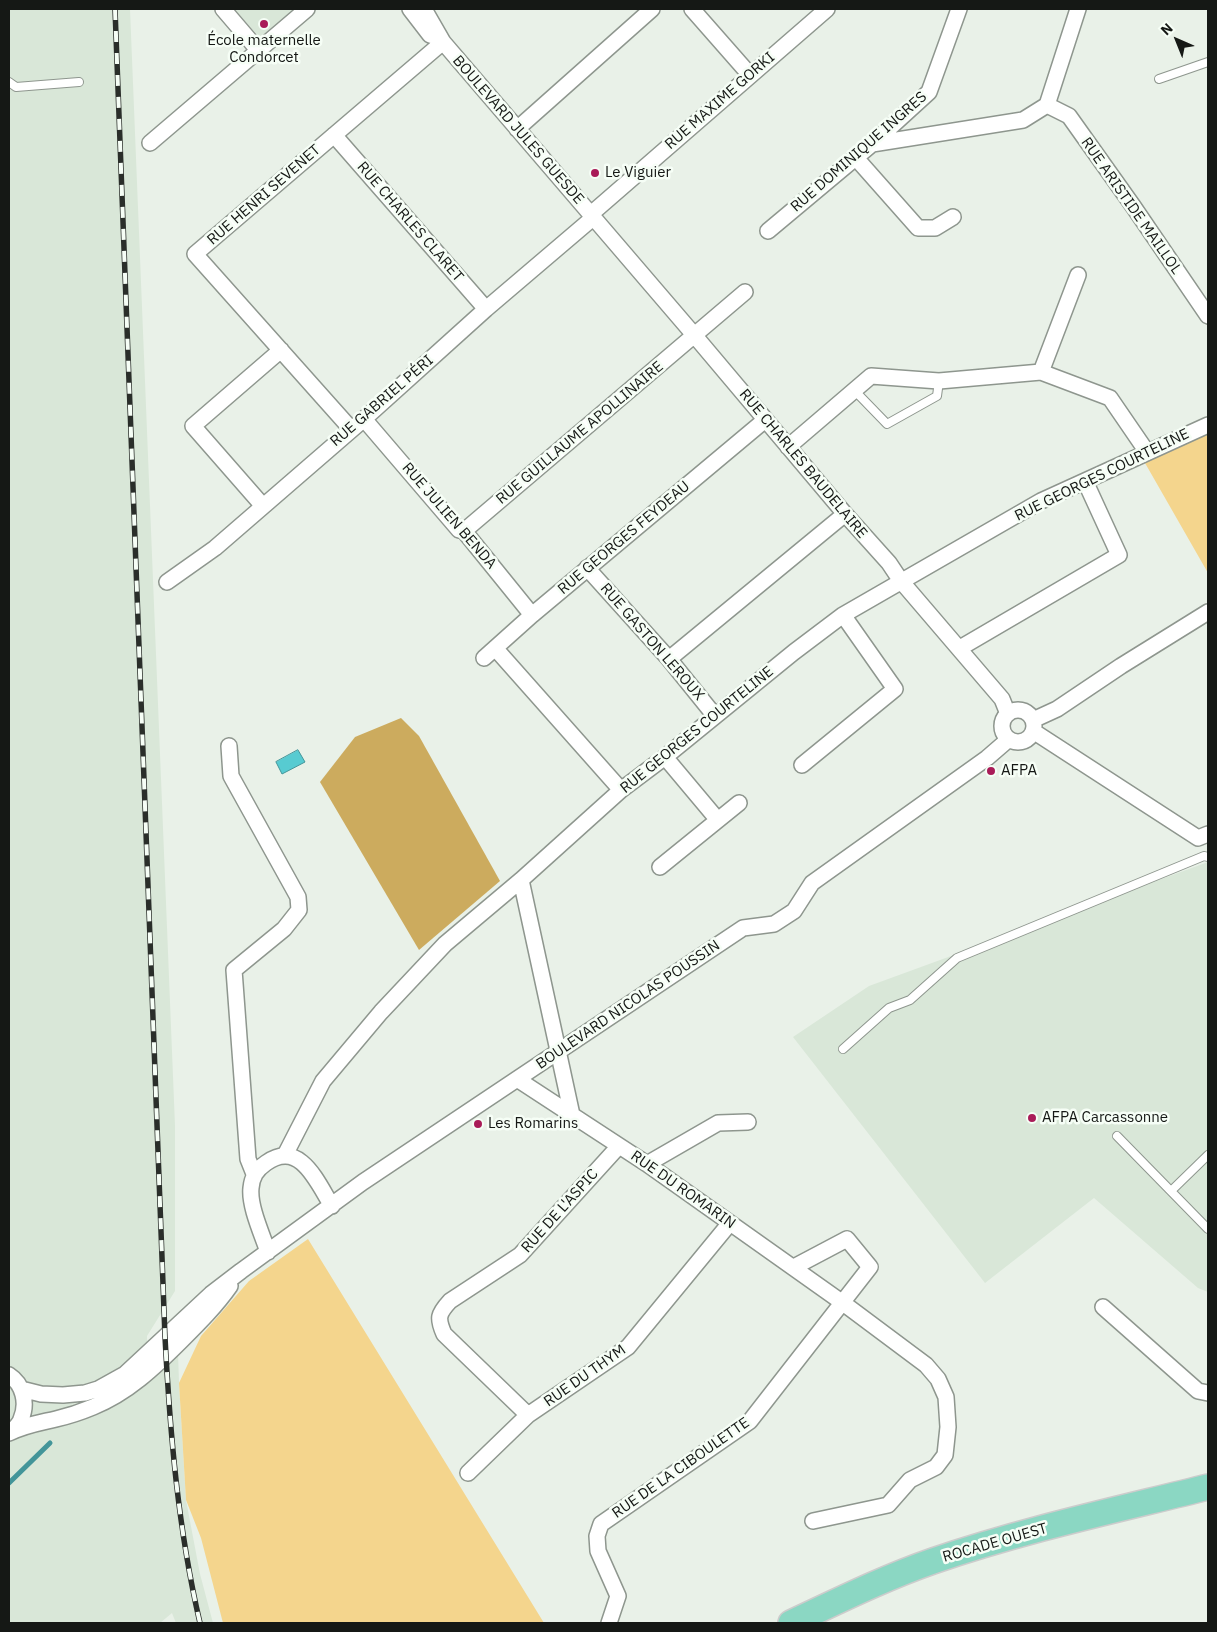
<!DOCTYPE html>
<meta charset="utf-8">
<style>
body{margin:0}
#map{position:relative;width:1217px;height:1632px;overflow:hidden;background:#e9f1e8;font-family:"IBM Plex Sans",sans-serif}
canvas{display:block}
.frame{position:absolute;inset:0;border:10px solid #151815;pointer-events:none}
.north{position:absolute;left:1152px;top:15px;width:50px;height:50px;-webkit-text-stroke:4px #f6fef6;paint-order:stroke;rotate:316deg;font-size:14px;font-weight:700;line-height:20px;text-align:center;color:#151815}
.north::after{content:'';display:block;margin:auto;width:18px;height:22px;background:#151815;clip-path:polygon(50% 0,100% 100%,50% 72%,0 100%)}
</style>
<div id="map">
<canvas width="1217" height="1632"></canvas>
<div class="frame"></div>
<div class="north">N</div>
</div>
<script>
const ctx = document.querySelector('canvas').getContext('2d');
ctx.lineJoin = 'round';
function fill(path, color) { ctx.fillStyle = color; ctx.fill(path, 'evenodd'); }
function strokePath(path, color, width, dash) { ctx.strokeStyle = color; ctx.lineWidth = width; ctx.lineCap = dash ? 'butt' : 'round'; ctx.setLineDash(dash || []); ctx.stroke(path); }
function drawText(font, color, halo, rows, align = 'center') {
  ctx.font = font + ' "IBM Plex Sans",sans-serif'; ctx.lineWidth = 5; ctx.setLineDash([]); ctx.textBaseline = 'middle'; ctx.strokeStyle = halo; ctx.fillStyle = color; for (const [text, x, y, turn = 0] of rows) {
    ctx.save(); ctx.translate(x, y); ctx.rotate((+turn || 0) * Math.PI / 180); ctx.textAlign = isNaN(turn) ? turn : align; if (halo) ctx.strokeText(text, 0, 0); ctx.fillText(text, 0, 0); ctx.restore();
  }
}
fill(new Path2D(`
 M9,9H130L175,1126V1291L147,1336V1381L178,1352L179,1383L186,1500L200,1574L213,1623H176L172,1613L160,1623H9Z
 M234,9H297L261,39Z
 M1208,862V1292L1198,1288L1094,1198L985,1283L793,1037L869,986Z`), '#d9e7d8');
fill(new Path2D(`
 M1208,433V573L1145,463Z
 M308,1239L544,1623H223L201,1538L186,1500L179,1383L201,1336L249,1281Z`), '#f4d58d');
fill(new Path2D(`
 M401,718L419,736L500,881L419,950L320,782L355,737Z`), '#ccab5e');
const water = new Path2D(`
 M298,750L305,762L282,774L276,762Z`);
fill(water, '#57cbd1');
strokePath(water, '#439599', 1);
strokePath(new Path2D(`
 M9,1483L50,1443`), '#439599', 5);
const service = new Path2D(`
 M1159,79L1208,62
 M9,82L16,87L79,82
 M854,390L887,424L937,396L939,381
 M843,1049L889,1008L910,1000L957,958L1204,856L1208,857
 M1117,1136L1208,1229
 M1171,1191L1208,1155`);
const minor = new Path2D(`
 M223,9L259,51
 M410,9L430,35L433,36
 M424,9L443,42L695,336L845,514L889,563L901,581L1002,699L1008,714
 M692,9L750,75
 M1047,105L1069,116L1133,206L1208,316
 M517,129L652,9
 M334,135L486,309
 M150,143L307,9
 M872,144L1023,120L1047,105L1078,9
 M856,158L918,228H935L953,217
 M591,214L827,9
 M768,231L872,144L929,92L959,9
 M1041,372L1078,275
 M364,419L459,530L464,531L532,615
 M351,429L195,254L443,42
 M788,447L871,376L939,381L1041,372L1110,398L1147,452
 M263,506L193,426L281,350
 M464,531L745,292
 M587,568L669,659L715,716
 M167,582L215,548L364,419L486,309L594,217
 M495,648L621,790
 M960,648L1119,555L1085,481
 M484,658L532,615L765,420
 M669,659L845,514
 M1002 726a16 16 0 1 1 32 0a16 16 0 1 1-32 0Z
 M1033,720L1057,709L1121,666L1208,612
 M1033,731L1198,838L1208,834
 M229,746L231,776L298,897L299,910L284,929L234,970L248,1159L254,1174
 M665,757L717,819
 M802,765L895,689L843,615
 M660,867L739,803
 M521,880L572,1115
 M517,1079L647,1164L843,1303L926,1365L938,1379L946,1397L948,1427L945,1455L936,1467L910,1480L888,1505L813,1521
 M285,1155L323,1081L381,1012L445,944L521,880L621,790L665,757L794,652L843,615L1041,501L1208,425
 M647,1164L718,1123L748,1122
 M268,1252C262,1234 249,1206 251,1188C252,1177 256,1170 266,1163C300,1139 317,1182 332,1206
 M1103,1307L1198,1391L1208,1393
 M9,1375C23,1384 28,1403 21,1419C20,1423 15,1428 11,1432
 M21,1389L41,1394L63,1395L85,1393L98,1389L125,1374L211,1294L241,1271L363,1182L743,928L774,924L794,911L812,883L987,758L1009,739
 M528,1415L444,1334C437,1318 438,1314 450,1301L520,1255L619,1146
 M9,1433C25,1425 39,1423 56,1419C69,1416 81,1412 93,1407C128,1393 155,1367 181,1341C199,1323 216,1306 230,1286
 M468,1473L528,1415L628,1347L730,1223
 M609,1623L618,1596L598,1551L597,1536L601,1524L750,1421L870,1267L847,1239L794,1267`);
const primary = new Path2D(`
 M791,1623C838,1601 884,1578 933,1561C1023,1530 1116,1510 1208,1487`);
strokePath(service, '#8e968e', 10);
strokePath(minor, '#8e968e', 18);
strokePath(primary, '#ccc', 28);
strokePath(service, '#fff', 8);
strokePath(minor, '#fff', 15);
strokePath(primary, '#8bd7c3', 25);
const rail = new Path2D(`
 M115,9L165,1337C170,1433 178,1529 200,1623`);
strokePath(rail, '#2a2e2a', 5.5);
strokePath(rail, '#f6fef6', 4, [11]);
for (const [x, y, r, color] of [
 [264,24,5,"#a91b58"],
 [595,173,5,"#a91b58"],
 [991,771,5,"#a91b58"],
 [1032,1118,5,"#a91b58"],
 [478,1124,5,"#a91b58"]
]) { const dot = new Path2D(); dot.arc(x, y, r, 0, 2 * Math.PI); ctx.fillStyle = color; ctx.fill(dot); strokePath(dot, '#f6fef6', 2); }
drawText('15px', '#151815', '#f6fef6', [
 ["École maternelle",264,41,"center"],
 ["Condorcet",264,58,"center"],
 ["Le Viguier",605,173],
 ["AFPA",1001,771],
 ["AFPA Carcassonne",1042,1118],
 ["Les Romarins",488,1124]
], 'left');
drawText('15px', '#151815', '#f6fef6', [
 ["RUE MAXIME GORKI",720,101,-41],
 ["BOULEVARD JULES GUESDE",518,130,49],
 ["RUE DOMINIQUE INGRES",859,152,-41],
 ["RUE HENRI SEVENET",264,195,-41],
 ["RUE ARISTIDE MAILLOL",1131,206,55],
 ["RUE CHARLES CLARET",410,222,49],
 ["RUE GABRIEL PÉRI",382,401,-41],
 ["RUE GUILLAUME APOLLINAIRE",580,433,-40],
 ["RUE CHARLES BAUDELAIRE",803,464,50],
 ["RUE GEORGES COURTELINE",1102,475,-26],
 ["RUE JULIEN BENDA",449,516,49],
 ["RUE GEORGES FEYDEAU",624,538,-40],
 ["RUE GASTON LEROUX",652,642,49],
 ["RUE GEORGES COURTELINE",697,730,-39],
 ["BOULEVARD NICOLAS POUSSIN",628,1005,-34],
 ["RUE DU ROMARIN",683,1190,35],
 ["RUE DE L'ASPIC",560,1211,-48],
 ["RUE DU THYM",585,1376,-35],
 ["RUE DE LA CIBOULETTE",681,1468,-35],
 ["ROCADE OUEST",995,1543,-16]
]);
</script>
